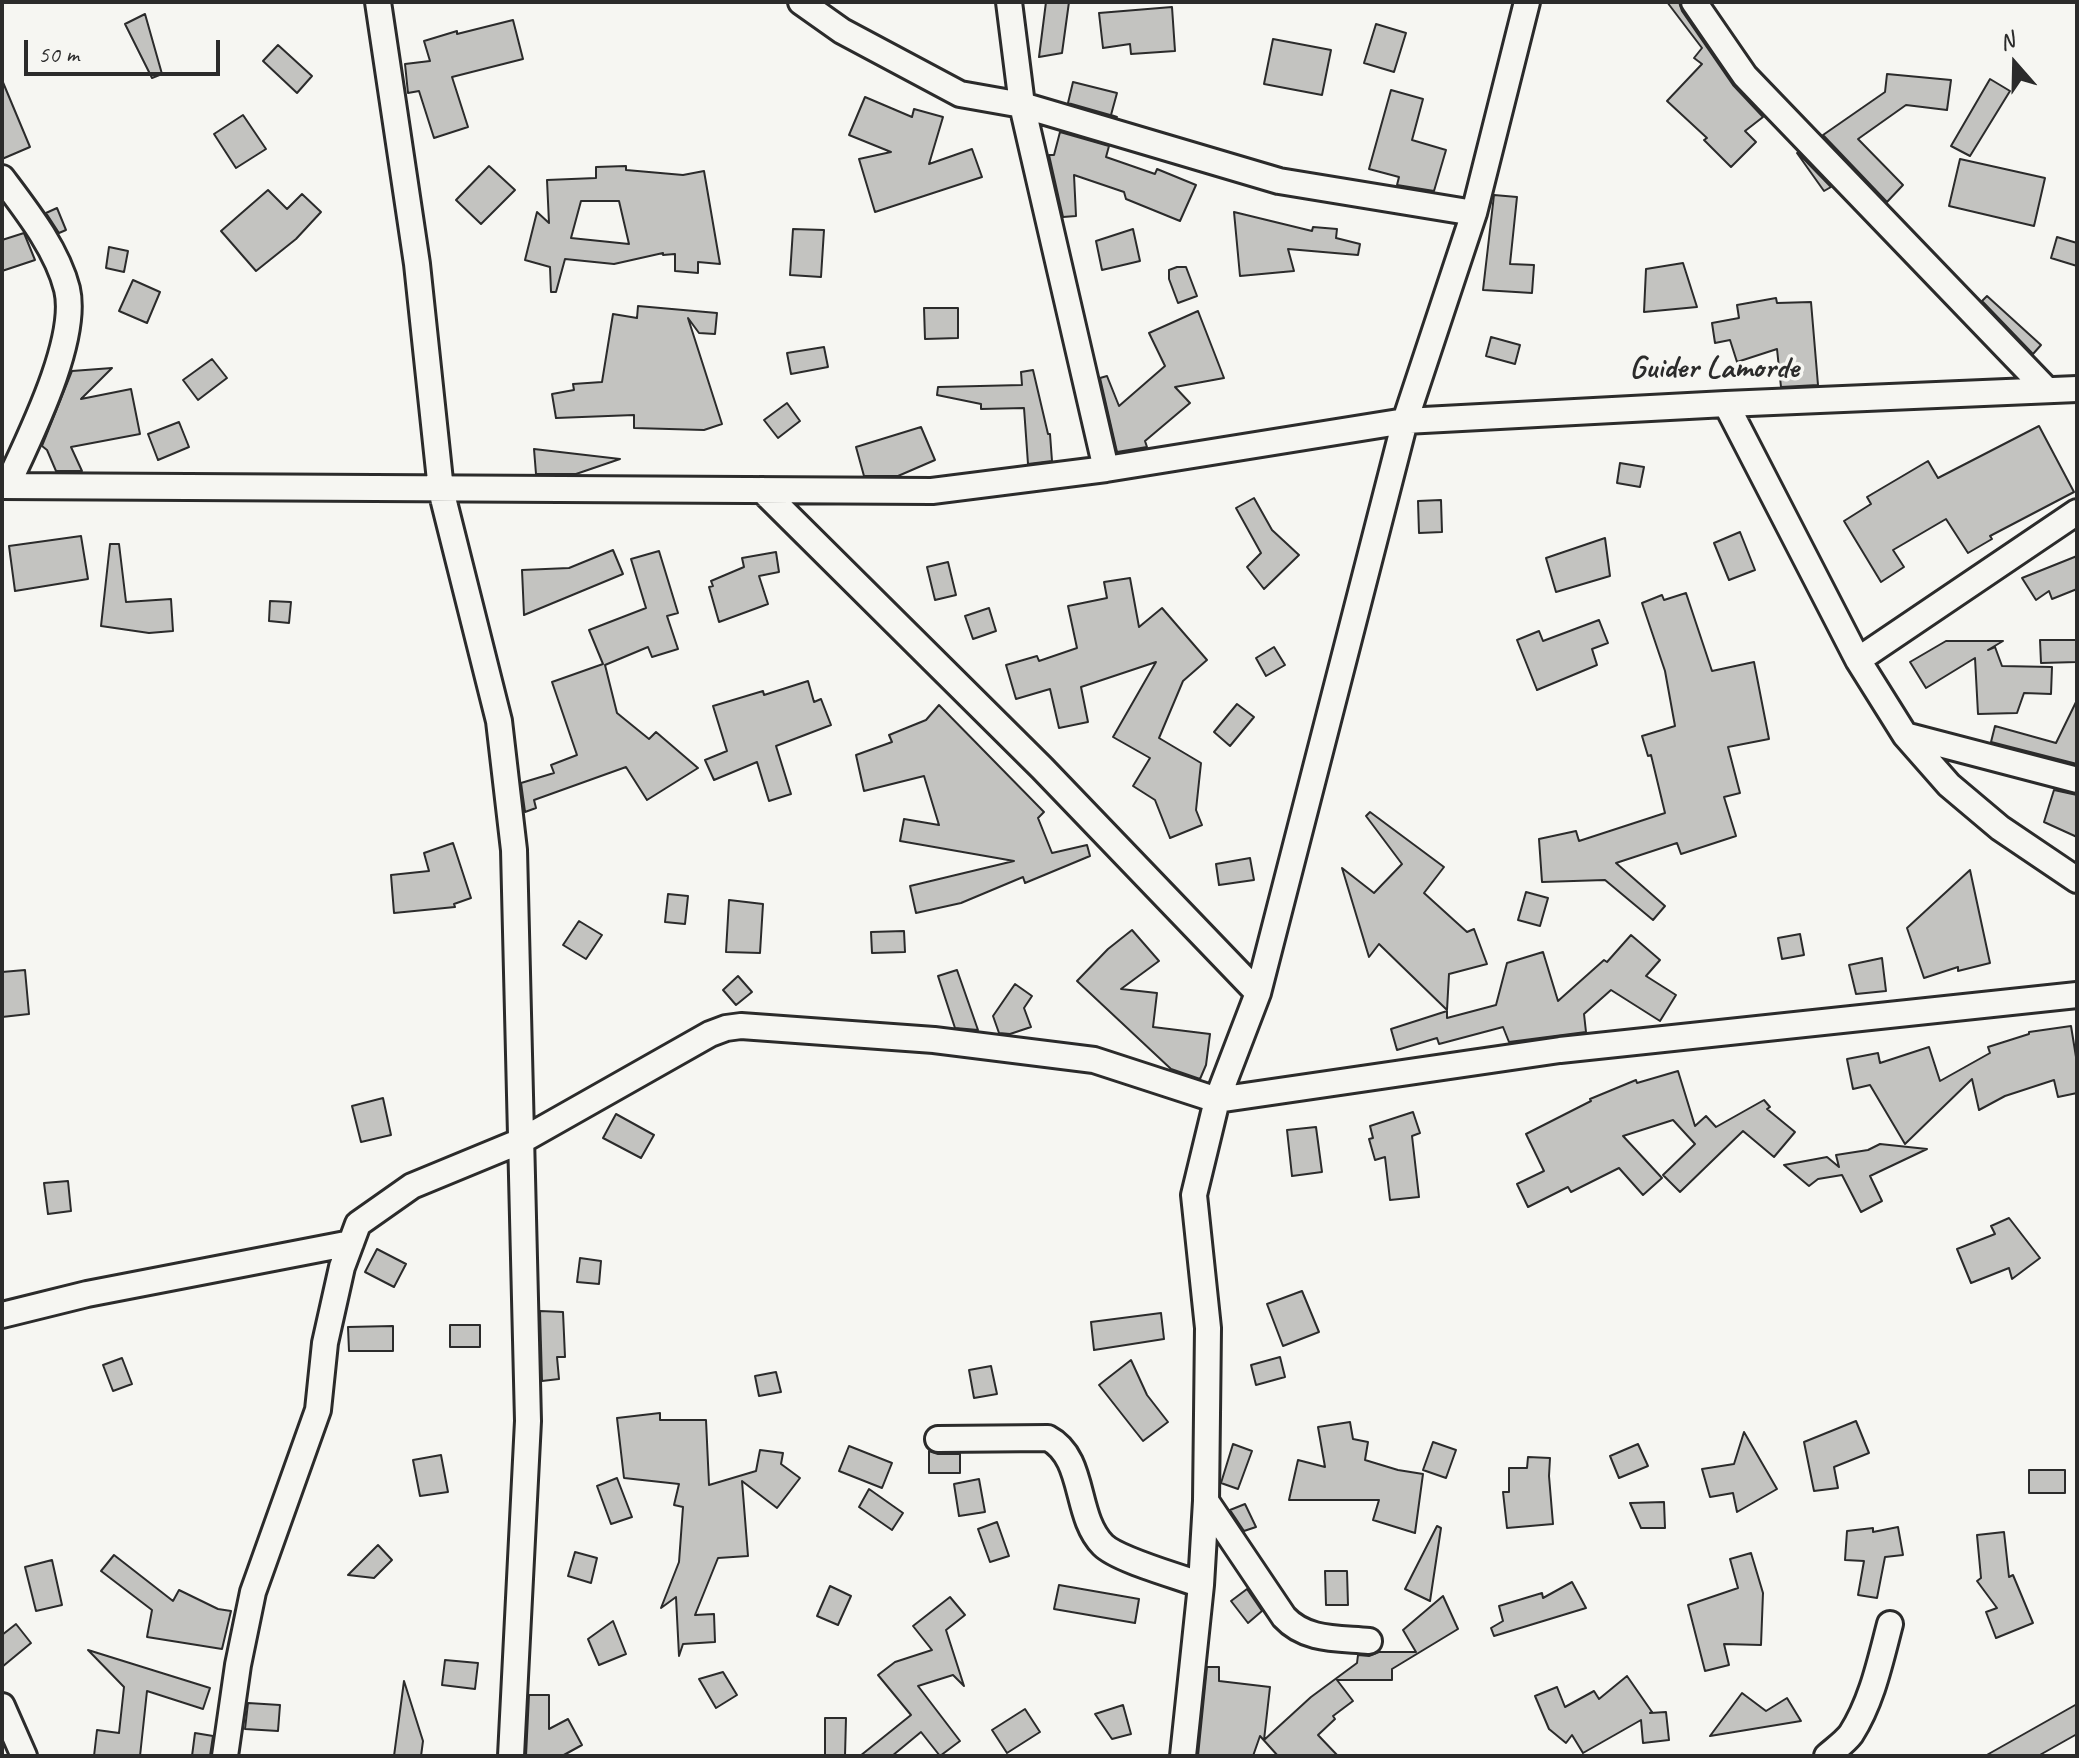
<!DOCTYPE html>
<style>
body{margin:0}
#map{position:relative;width:2079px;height:1758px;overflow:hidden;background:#f6f6f2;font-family:Caveat,sans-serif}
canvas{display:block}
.frame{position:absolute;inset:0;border:4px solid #2b2b2b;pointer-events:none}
.north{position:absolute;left:1975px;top:24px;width:80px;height:80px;-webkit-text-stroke:6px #f6f6f2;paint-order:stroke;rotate:340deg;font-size:22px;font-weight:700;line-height:32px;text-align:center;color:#2b2b2b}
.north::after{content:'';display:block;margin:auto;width:28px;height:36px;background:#2b2b2b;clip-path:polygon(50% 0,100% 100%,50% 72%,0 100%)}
.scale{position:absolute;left:24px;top:40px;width:196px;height:36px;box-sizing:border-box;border:4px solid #2b2b2b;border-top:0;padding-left:10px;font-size:24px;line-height:28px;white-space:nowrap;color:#2b2b2b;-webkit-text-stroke:6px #f6f6f2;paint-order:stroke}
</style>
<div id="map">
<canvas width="2079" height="1758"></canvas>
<div class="frame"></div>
<div class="north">N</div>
<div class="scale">50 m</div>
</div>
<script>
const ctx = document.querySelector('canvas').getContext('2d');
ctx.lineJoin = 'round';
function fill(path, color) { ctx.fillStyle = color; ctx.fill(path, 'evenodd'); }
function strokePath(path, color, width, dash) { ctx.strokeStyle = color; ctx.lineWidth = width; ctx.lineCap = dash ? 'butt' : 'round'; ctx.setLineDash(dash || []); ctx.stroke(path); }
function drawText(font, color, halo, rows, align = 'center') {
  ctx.font = font + ' Caveat,sans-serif'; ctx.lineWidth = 7; ctx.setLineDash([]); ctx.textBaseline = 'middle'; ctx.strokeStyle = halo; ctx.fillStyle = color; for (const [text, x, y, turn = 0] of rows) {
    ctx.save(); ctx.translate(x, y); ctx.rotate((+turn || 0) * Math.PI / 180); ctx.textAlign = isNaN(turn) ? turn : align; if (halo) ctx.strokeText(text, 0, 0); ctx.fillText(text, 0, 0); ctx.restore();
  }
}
const building = new Path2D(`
 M1046,2H1069L1062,53L1039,57Z
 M1667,2H1679L1682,11L1733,85L1763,117L1745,131L1756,142L1731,167L1704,140L1707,138L1667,101L1702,64L1694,58L1702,48Z
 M1172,7L1175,51L1131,54L1130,44L1103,48L1099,13Z
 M145,14L162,74L152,78L125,24Z
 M513,20L523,59L452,77L468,127L434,138L419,91L408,93L405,64L430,61L424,41L457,31V34Z
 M1376,24L1406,33L1394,72L1364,63Z
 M1273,39L1331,50L1322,95L1264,84Z
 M278,45L312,76L297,93L263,61Z
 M1887,74L1951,80L1947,110L1906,105L1858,139L1903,185L1887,202L1823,135L1885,92Z
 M1990,79L2010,91L1970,156L1951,146Z
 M2,80L30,147L2,159Z
 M1073,82L1117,93L1111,115L1117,117L1068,103Z
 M1391,90L1423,99L1412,140L1446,150L1434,191L1397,185L1399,177L1369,169Z
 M865,97L912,117L914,109L943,117L929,164L972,149L982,177L875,212L859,159L891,152L849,135Z
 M243,115L266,149L236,168L214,134Z
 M1060,132L1109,146L1106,157L1155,174L1157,169L1196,185L1180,221L1126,199L1124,192L1074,175L1076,216L1063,217L1049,155H1054Z
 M1797,153H1798L1831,187L1824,191Z
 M1960,159L2045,178L2034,226L1949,206Z
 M489,166L515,190L481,224L456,200Z
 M626,166V170L683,175L704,171L720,264L698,262V273L675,271V254L663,255V253L614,264L565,259L556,292H551L550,267L525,260L537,212L549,223L547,180L596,178V167ZM581,201H619L629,244L571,238Z
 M268,190L287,209L302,194L321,212L296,239L256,271L221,231Z
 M1494,195L1517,197L1510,264L1534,265L1532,293L1483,290Z
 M57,208L66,230L59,233L46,213Z
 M1234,212L1312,231L1313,227L1337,229L1336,238L1360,244L1358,255L1288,249L1294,271L1240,276Z
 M793,229L824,230L821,277L790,275Z
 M1133,229L1140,261L1102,270L1096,241Z
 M24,233L35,260L2,271V240Z
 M2057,237L2077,243V266L2051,258Z
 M109,247L128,251L124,272L106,268Z
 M1683,263L1697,307L1644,312L1646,269Z
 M1177,267H1186L1197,296L1178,303L1169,279V270Z
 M133,280L160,292L147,323L119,311Z
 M1987,296L2041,345L2033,354L1982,301Z
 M1776,298L1777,303L1811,302L1818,385L1781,387L1777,349L1737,362L1730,340L1715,343L1712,323L1739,318L1737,305Z
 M638,306L717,313L715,334L699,333L688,318L722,424L704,430L634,428V415L556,418L552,394L574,390L573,384L602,382L613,314L637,318Z
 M924,308H958V338L925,339Z
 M1198,311L1224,378L1175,387L1190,403L1145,441L1147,447L1117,452L1100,378L1107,376L1119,406L1165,366L1149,333Z
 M1491,337L1520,345L1515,364L1486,356Z
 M824,347L828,367L791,374L787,353Z
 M212,359L227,378L198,400L183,380Z
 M112,368L81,399L131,389L140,434L71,447L82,471H56L47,450L42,446L72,371Z
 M1033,370L1048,434H1050L1052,461L1028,464L1024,408L981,409V404L937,395L938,387L1022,385L1021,372Z
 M787,403L800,421L778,438L764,420Z
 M179,422L189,447L158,460L148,434Z
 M2039,426L2074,492L1990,536L1992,539L1968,553L1946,519L1893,550L1904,567L1881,582L1844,521L1871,504L1867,497L1928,461L1938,478Z
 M921,427L935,460L898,476H864L856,447Z
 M534,449L620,459L576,474H536Z
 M1620,463L1644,467L1640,487L1617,483Z
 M1254,498L1272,530L1299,555L1264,589L1247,567L1261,553L1236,508Z
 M1441,500L1442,532L1419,533L1418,501Z
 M1740,532L1755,570L1729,580L1714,543Z
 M81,536L88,579L15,591L9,546Z
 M1605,538L1610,576L1556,592L1546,558Z
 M110,544H119L126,602L171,599L173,631L149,633L101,626Z
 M613,550L623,574L524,615L522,570L569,568Z
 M659,551L678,613L667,616L678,649L652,657L648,647L605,665L617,713L649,739L656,732L698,768L647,800L626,767L534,800L536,808L525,812L521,783L554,773L551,765L577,755L552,682L603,664L589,630L646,608L631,559Z
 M776,552L779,572L759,576L768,604L719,622L709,587L713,586L711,581L744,567L742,558Z
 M2077,556V589L2052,599L2049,591L2036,600L2022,578Z
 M948,562L956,595L935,600L927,567Z
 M1130,578L1139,627L1162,608L1207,660L1183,681L1159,738L1201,763L1196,810L1202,825L1170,838L1155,800L1133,786L1150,758L1113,737L1156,662L1081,687L1088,722L1059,728L1050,689L1016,699L1006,665L1037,656L1039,661L1077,648L1068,606L1107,598L1104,582Z
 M1686,593L1712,671L1754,662L1769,739L1728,747L1740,793L1724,797L1736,836L1681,854L1677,843L1616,863L1665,906L1653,920L1605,880L1542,882L1539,839L1576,831L1579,841L1665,813L1651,755L1648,756L1642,736L1675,726L1665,671L1642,603L1662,595L1664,600Z
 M270,601L291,602L289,623L269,621Z
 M989,608L996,631L973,639L965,616Z
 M1599,620L1608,643L1592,649L1597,665L1537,690L1517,640L1539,631L1543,641Z
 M2040,640H2077V662L2041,663Z
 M1946,641H2003L1988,650L1995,647L2002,666L2052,667L2051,694L2024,693L2017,713L1978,714L1975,658L1926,688L1910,662Z
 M1274,647L1285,665L1266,676L1256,658Z
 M808,681L814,702L821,699L831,725L776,746L791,794L769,801L757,762L714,780L705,760L727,751L713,706L763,691L764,695Z
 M2077,700V764L1991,742L1995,726L2056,743Z
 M1237,704L1254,717L1230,746L1214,732Z
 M939,705L1044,812L1038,818L1052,853L1087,845L1090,856L1025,883L1023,877L961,903L916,913L910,886L1014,861L900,841L904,819L939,825L924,776L864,791L856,755L892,742L889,735L926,720Z
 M2054,790L2077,795V837L2044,822Z
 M1370,812L1444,867L1424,893L1467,932L1474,929L1487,964L1449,974L1447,1010L1379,944L1369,957L1342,868L1374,893L1402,864L1366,816Z
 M453,843L471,898L454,904L455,907L394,913L391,875L429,871L424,853Z
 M1250,858L1254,880L1219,885L1216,864Z
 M1970,870L1990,963L1958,971V967L1924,978L1907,928Z
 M1526,892L1548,898L1540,926L1518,920Z
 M668,894L688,896L685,924L665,922Z
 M729,900L763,904L760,953L726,952Z
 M579,921L602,935L586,959L563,945Z
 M1132,930L1159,961L1121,989L1157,993L1153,1027L1210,1034L1206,1065L1200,1079L1171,1069L1077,981L1108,949Z
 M904,931L905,952L872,953L871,932Z
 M1800,934L1804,955L1782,959L1778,938Z
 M1631,935L1660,960L1646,976L1676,995L1660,1021L1611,990L1584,1014L1586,1032L1509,1042L1503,1027L1439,1044L1437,1038L1397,1050L1391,1029L1447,1011V1018L1496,1005L1507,963L1543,952L1558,1001L1604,960L1607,962Z
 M1882,958L1886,991L1856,994L1849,965Z
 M25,970L29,1014L2,1017V972Z
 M957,970L978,1030L955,1028L938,976Z
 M738,976L752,992L736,1005L723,990Z
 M1015,984L1032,996L1024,1008L1031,1027L1010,1034L999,1033L993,1016Z
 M2071,1026L2077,1063V1093L2058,1097L2054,1080L2005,1096L1979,1110L1972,1079L1905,1144L1870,1085L1853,1089L1847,1059L1878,1053L1880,1063L1929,1047L1940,1081L1990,1053L1988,1047L2029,1034V1032Z
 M1678,1071L1695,1126L1706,1116L1716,1127L1764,1100L1770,1107L1767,1109L1795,1132L1774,1157L1743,1131L1680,1192L1663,1175L1695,1144L1673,1120L1623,1136L1662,1178L1643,1195L1619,1168L1571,1192L1568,1187L1528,1207L1517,1184L1544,1171L1526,1134L1591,1101L1590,1099L1636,1080L1637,1083Z
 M383,1098L391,1135L361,1142L352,1106Z
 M1413,1112L1420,1133L1412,1136L1419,1197L1390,1200L1385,1157L1375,1160L1369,1139L1373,1138L1370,1126Z
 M616,1114L654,1135L641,1158L603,1138Z
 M1316,1127L1322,1172L1292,1176L1287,1130Z
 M1880,1144L1927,1149L1870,1176L1882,1201L1861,1212L1842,1175L1818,1179L1809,1186L1784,1165L1827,1157L1839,1167L1836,1155L1868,1150Z
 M68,1181L71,1211L48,1214L44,1183Z
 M2009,1218L2040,1258L2012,1279L2009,1268L1971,1283L1957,1249L1995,1234L1991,1226Z
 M377,1249L406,1264L394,1287L365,1272Z
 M580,1258L601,1261L599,1284L577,1282Z
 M1302,1291L1319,1332L1283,1346L1267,1304Z
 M540,1311L563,1312L565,1357H557L559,1379L542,1381Z
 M1161,1313L1164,1339L1094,1350L1091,1322Z
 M450,1325H480V1347H450Z
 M393,1326V1351H349L348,1327Z
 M1280,1357L1285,1377L1256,1385L1251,1365Z
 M122,1358L132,1384L113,1391L103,1365Z
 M1131,1360L1147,1395L1168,1422L1143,1441L1099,1385Z
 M991,1366L997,1394L974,1398L969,1370Z
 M776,1372L781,1392L759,1396L755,1376Z
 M660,1413V1420H706L709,1485L756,1471L760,1450L783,1453L781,1464L800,1478L777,1508L742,1481L748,1556L718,1558L695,1615L714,1614L715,1642L683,1644L679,1656L676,1597L661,1608L679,1562L683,1507L674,1505L679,1484L624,1478L617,1418Z
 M1856,1421L1869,1453L1834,1467L1838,1488L1814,1491L1804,1442Z
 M1350,1422L1353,1439L1368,1442L1365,1460L1398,1470L1423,1474L1415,1533L1373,1520L1379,1500H1289L1298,1460L1325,1467L1318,1427Z
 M1744,1432L1777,1489L1737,1512L1733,1493L1710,1497L1702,1469L1734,1464Z
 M1433,1442L1456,1450L1446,1478L1423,1470Z
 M1233,1444L1252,1451L1238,1489L1221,1483Z
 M1638,1444L1648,1466L1619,1478L1610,1456Z
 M849,1446L892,1463L882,1488L839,1471Z
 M929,1451L938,1454H960V1473H929Z
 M441,1455L448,1492L420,1496L413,1460Z
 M1528,1457L1550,1458L1549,1476L1553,1524L1507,1528L1503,1492H1509V1468H1527Z
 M2029,1470H2065V1493H2029Z
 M617,1478L632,1517L611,1524L597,1486Z
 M979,1479L985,1512L959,1516L954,1484Z
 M869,1489L903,1513L892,1530L859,1507Z
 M1664,1502L1665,1528H1641L1630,1503Z
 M1245,1504L1256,1527L1244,1531L1230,1510Z
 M997,1522L1009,1556L990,1562L978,1529Z
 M1437,1526L1441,1528L1430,1601L1405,1589Z
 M1898,1527L1903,1555L1885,1557L1877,1598L1858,1595L1864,1561L1845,1560L1847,1531L1873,1528V1532Z
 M2004,1532L2009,1577L2013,1575L2033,1623L1996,1638L1986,1612L1997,1608L1977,1581L1981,1578L1977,1535Z
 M378,1545L392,1560L374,1578L348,1575Z
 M575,1552L597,1558L591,1583L568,1576Z
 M1751,1553L1763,1593L1761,1645L1724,1644L1729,1665L1705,1671L1688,1605L1738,1588L1730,1559Z
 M114,1555L173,1601L179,1590L218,1609L231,1611L222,1649L147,1637L152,1610L101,1571Z
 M52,1560L62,1605L36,1611L25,1567Z
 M1325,1571H1347L1348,1605H1326Z
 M1572,1582L1586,1608L1494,1636L1491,1628L1503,1621L1499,1606L1542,1593L1543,1598Z
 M1059,1585L1139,1599L1135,1623L1054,1609Z
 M830,1586L851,1596L838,1625L817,1616Z
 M1247,1589L1262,1611L1248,1623L1231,1601Z
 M1443,1596L1458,1629L1392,1669V1680H1337L1353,1701L1333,1716L1335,1719L1318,1735L1338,1756H1278L1260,1736L1253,1756H1198L1207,1667H1219V1681L1270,1687L1264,1740L1311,1697L1357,1663L1358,1655L1369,1656L1379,1652H1416L1403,1630Z
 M950,1597L965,1615L946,1630L964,1686L953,1675L918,1686L960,1741L940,1756L921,1732L892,1756H860L911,1715L878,1675L895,1662L932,1650L913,1626Z
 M613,1621L626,1654L599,1665L588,1639Z
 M16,1624L31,1643L2,1667V1635Z
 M88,1650L210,1688L203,1709L147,1691L140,1756H94L97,1730L119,1733L124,1687Z
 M445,1660L478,1663L475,1689L442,1685Z
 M723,1672L737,1695L716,1708L699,1679Z
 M1627,1676L1652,1712L1650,1713L1666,1712L1669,1740L1643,1743L1641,1720L1583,1753L1572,1735L1566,1743L1549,1729L1535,1696L1557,1687L1565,1707L1594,1691L1599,1699Z
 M404,1681L423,1741L421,1756H394Z
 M1742,1693L1766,1711L1787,1698L1801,1721L1710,1736Z
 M529,1695H549V1729L568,1719L582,1745L562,1756H526Z
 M248,1703L280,1705L278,1731L245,1729Z
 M2077,1704V1734L2038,1756H1985Z
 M1123,1705L1131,1734L1112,1739L1095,1714Z
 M1025,1709L1040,1732L1007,1753L992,1730Z
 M825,1718H846L845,1756H825Z
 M195,1733L213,1736L210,1756H192Z`);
fill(building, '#c3c3c0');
strokePath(building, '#2b2b2b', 2);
const street = new Path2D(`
 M378,2L417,264L441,490L499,721L514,850L528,1421L511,1756
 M801,2L842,31L960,94L1022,105L1279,181L1474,213
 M1009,2L1022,105L1106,469
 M1694,2L1745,76L2047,390
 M2,178C26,210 57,249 67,289C79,340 29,438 7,486
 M1726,404L1858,660L1905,735L1949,785L2000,828L2077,880
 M2,486L932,491L1106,469L1405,421L1726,404L2077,389
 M762,490L1042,768L1258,993
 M1858,660L2077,512
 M1905,735L2077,780
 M2,1315L87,1294L351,1243
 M938,1439L1048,1438C1086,1458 1074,1516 1103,1545C1118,1560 1178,1576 1201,1585
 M1206,1501L1284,1617C1306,1641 1338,1638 1369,1641
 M2,1706L24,1756
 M225,1756L238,1665L253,1592L318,1410L325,1343L342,1267L358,1224L412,1186L521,1141L710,1034L726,1028L741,1026L934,1040L1094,1060L1217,1100L1560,1050L2077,995
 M1183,1756L1201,1585L1206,1501L1208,1328L1194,1195L1217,1100L1258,993L1405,421L1474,213L1527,2
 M1827,1756C1835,1749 1845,1742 1851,1734C1872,1701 1880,1662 1890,1624`);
strokePath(street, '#2b2b2b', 30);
strokePath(street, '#f6f6f2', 24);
drawText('bold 32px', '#2b2b2b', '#f6f6f2', [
 ["Guider Lamorde",1714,369]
]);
</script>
